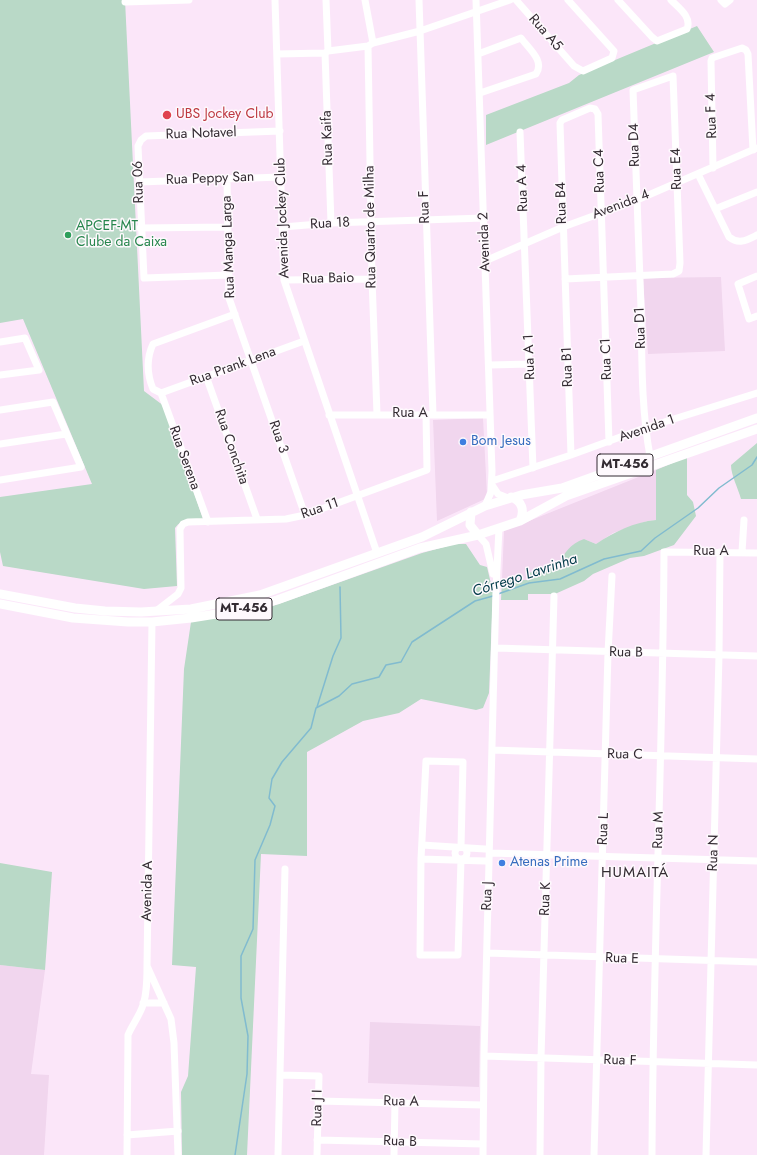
<!DOCTYPE html>
<meta charset="utf-8">
<style>
body{margin:0}
canvas{display:block;background:#fbe6f9}
</style>
<canvas width="757" height="1155"></canvas>
<script>
const ctx = document.querySelector('canvas').getContext('2d');
ctx.lineJoin = 'round';
function fill(path, color) { ctx.fillStyle = color; ctx.fill(path, 'evenodd'); }
function strokePath(path, color, width, dash) { ctx.strokeStyle = color; ctx.lineWidth = width; ctx.lineCap = dash ? 'butt' : 'round'; ctx.setLineDash(dash || []); ctx.stroke(path); }
function drawText(font, color, halo, rows, align = 'center') {
  ctx.font = font + ' Jost,sans-serif'; ctx.lineWidth = 3; ctx.setLineDash([]); ctx.textBaseline = 'middle'; ctx.strokeStyle = halo; ctx.fillStyle = color; for (const [text, x, y, turn = 0] of rows) {
    ctx.save(); ctx.translate(x, y); ctx.rotate((+turn || 0) * Math.PI / 180); ctx.textAlign = isNaN(turn) ? turn : align; if (halo) ctx.strokeText(text, 0, 0); ctx.fillText(text, 0, 0); ctx.restore();
  }
}
fill(new Path2D(`
 M721,277L725,351L648,354L643,278Z
 M483,418L487,495L485,499L437,521L433,420Z
 M656,470V520L647,521L613,533L596,544L584,539L562,556L558,566L528,573L527,580H502L504,531Z
 M0,965L45,970L31,1074L49,1075L44,1155H0Z
 M370,1022L480,1026L479,1087L368,1083Z`), '#f1d6ee');
fill(new Path2D(`
 M0,0H125L144,391L164,406L203,519C191,520 182,518 175,528L177,586L144,589L3,566L0,552V497L92,484L23,319L0,323Z
 M697,26L714,52L486,145V115L569,83L579,75Z
 M757,443V499H741C738,488 731,475 731,465Z
 M687,457V495L693,502L696,516L674,545L644,556L630,558L593,574L584,581L555,594H528V600H501L502,580H527L528,573L558,566C564,553 570,544 584,539L596,544C614,532 634,522 656,520V470Z
 M455,544H466L480,565L487,567L493,592L489,693L483,708L476,710L421,699L399,713L363,721L307,752V856L261,854L247,1155H182L181,1092L188,1076L196,967L172,965L184,669L191,622L273,606L422,553Z
 M0,863L52,872L45,970L0,965Z`), '#b9d9c7');
strokePath(new Path2D(`
 M498,594L529,583L560,579L604,559L641,551L655,538L698,508L719,488L752,465L757,457
 M317,707L333,656L341,638L340,587
 M235,1155L247,1074L248,1036L241,998V956L253,929L255,860L270,825L275,806L269,798L272,779L282,762L311,728L316,708L339,696L352,684L379,677L386,665L401,662L412,642L475,601L493,596`), '#81bbcf', 1.5);
strokePath(new Path2D(`
 M275,0L284,280L377,553
 M365,0L373,43L420,31L510,0
 M419,0L433,414
 M476,0L492,471L491,492L485,506
 M516,0L574,66L583,71L612,58L614,51L568,0
 M618,0L652,37L657,41L687,29C692,17 679,8 671,0
 M721,0L725,4L730,0
 M125,2L189,0
 M373,43L368,46L372,279L377,414
 M328,51L368,46
 M325,53L331,223
 M325,53L328,51L326,0
 M277,54L325,53
 M478,54L521,38C529,49 545,61 536,74L480,93
 M520,132L533,468
 M713,168L711,61L712,58L742,48L746,50L748,54L753,150
 M698,174L729,237C739,245 747,240 757,235
 M227,179L229,298L305,515
 M139,182L281,177
 M715,209L757,192
 M283,227L331,223L484,218
 M140,228L228,227
 M485,261L563,227L637,200L757,148
 M229,275L144,278L138,146L141,140L146,136L280,131
 M757,276L738,284L749,319L757,316
 M565,279L673,274L679,271L680,263L673,76L633,90C636,163 638,235 641,308C642,357 641,408 650,456
 M284,280L372,279
 M0,342L25,338L39,370L0,375
 M490,365L530,364
 M206,376L257,519
 M161,393L304,341
 M161,393L153,389C147,374 146,359 153,344L235,314
 M161,393L208,522
 M0,410L53,402L81,467L0,480
 M329,415H490
 M0,444L66,434
 M571,455L560,123L562,120L590,108L595,109L598,114L609,442
 M492,481L571,455L645,428L757,393
 M492,485L498,494L508,498
 M478,535L486,544L493,574
 M742,552L744,520
 M156,611L178,594L181,588L180,529L183,524L188,522L286,519L305,515L427,470L426,414
 M152,622L147,966L171,1019L174,1043L178,1155
 M495,648L757,656
 M492,750L757,759
 M422,845L485,849
 M455 853a6 6 0 1 1 12 0a6 6 0 1 1-12 0Z
 M490,853L757,861
 M421,859L485,861
 M461,860L458,955H420L421,859L426,761L463,762L461,847
 M487,953L757,962
 M143,1003H164
 M484,1056L757,1065
 M280,1075L319,1076L317,1155
 M318,1101L483,1105
 M127,1135L178,1131
 M317,1140L483,1144
 M127,1155L128,1035C132,1025 140,1015 143,1005C147,993 147,980 147,967
 M278,1155L285,869
 M394,1155L395,1102
 M483,1155L484,1056L496,590L499,528
 M540,1155L541,1058L554,596
 M594,1155L608,653L612,576
 M652,1155C653,954 663,753 664,552L757,553
 M706,1155L719,655L720,552`), '#fff', 7);
strokePath(new Path2D(`
 M511,497C522,501 525,510 520,521
 M471,512L470,525L478,535
 M0,594L75,608L105,611L141,612L191,609L260,595L422,537L485,506L521,495L562,488L757,418
 M0,604L73,618L128,622H152L191,618L235,611L277,600L420,548L478,535L520,521L566,496L757,429`), '#fff', 9);
for (const [x, y, r, color] of [
 [167,115,5,"#e0444e"],
 [68,235,4,"#2e9e5b"],
 [463,442,4,"#3f7fe0"],
 [502,863,4,"#3f7fe0"]
]) { const dot = new Path2D(); dot.arc(x, y, r, 0, 2 * Math.PI); ctx.fillStyle = color; ctx.fill(dot); strokePath(dot, '#fef9fd', 1.5); }
for (const [x, y, w] of [
 [625,465,56],
 [244,609,56]
]) { const box = new Path2D(); box.roundRect(x - w / 2, y - 11, w, 22, 3); ctx.fillStyle = '#fef9fd'; ctx.fill(box); strokePath(box, '#332b32', 1); }
drawText('bold 13px', '#332b32', null, [
 ["MT-456",625,465],
 ["MT-456",244,609]
]);
drawText('14px', '#332b32', '#fef9fd', [
 ["Rua A5",545,33,49],
 ["Rua F 4",712,116,-92],
 ["Rua Notavel",201,134,-2],
 ["Rua Kaifa",328,138,-92],
 ["Rua D4",635,145,-92],
 ["Rua E4",677,169,-92],
 ["Rua C4",600,171,-92],
 ["Rua Peppy San",210,179,-2],
 ["Rua 06",139,182,-92],
 ["Rua A 4",523,188,-92],
 ["Rua B4",562,203,-92],
 ["Avenida 4",621,205,-21],
 ["Rua F",425,207,-92],
 ["Avenida Jockey Club",283,218,-92],
 ["Rua 18",330,224,-3],
 ["Rua Quarto de Milha",371,227,-91],
 ["Avenida 2",485,242,-92],
 ["Rua Manga Larga",229,247,-92],
 ["Rua Baio",328,279,-1],
 ["Rua D1",641,328,-92],
 ["Rua A 1",530,357,-92],
 ["Rua C1",607,359,-92],
 ["Rua Prank Lena",233,367,-20],
 ["Rua B1",568,367,-92],
 ["Rua A",410,414],
 ["Avenida 1",647,429,-19],
 ["Rua 3",278,437,71],
 ["Rua Conchita",231,447,71],
 ["Rua Serena",184,458,70],
 ["Rua 11",320,509,-19],
 ["Rua A",711,552],
 ["Rua B",626,653,1],
 ["Rua C",625,755,1],
 ["Rua L",604,829,-88],
 ["Rua M",659,830,-89],
 ["Rua N",714,853,-88],
 ["Avenida A",148,891,-89],
 ["Rua J",488,896,-88],
 ["Rua K",546,899,-88],
 ["Rua E",622,959,2],
 ["Rua F",620,1061,2],
 ["Rua A",401,1102,1],
 ["Rua J I",318,1108,-89],
 ["Rua B",400,1142,2]
]);
drawText('14px', '#be3a42', '#fef9fd', [
 ["UBS Jockey Club",176,115]
], 'left');
drawText('14px', '#27864d', '#fef9fd', [
 ["APCEF-MT",76,227],
 ["Clube da Caixa",76,243]
], 'left');
drawText('14px', '#366cbe', '#fef9fd', [
 ["Bom Jesus",471,442],
 ["Atenas Prime",510,863]
], 'left');
drawText('italic 15px', '#043c4a', '#fef9fd', [
 ["Córrego Lavrinha",525,576,-18]
]);
ctx.letterSpacing = '1px';
drawText('15px', '#332b32', '#fef9fd', [
 ["HUMAITÁ",635,873]
]);
ctx.letterSpacing = '0px';
</script>
